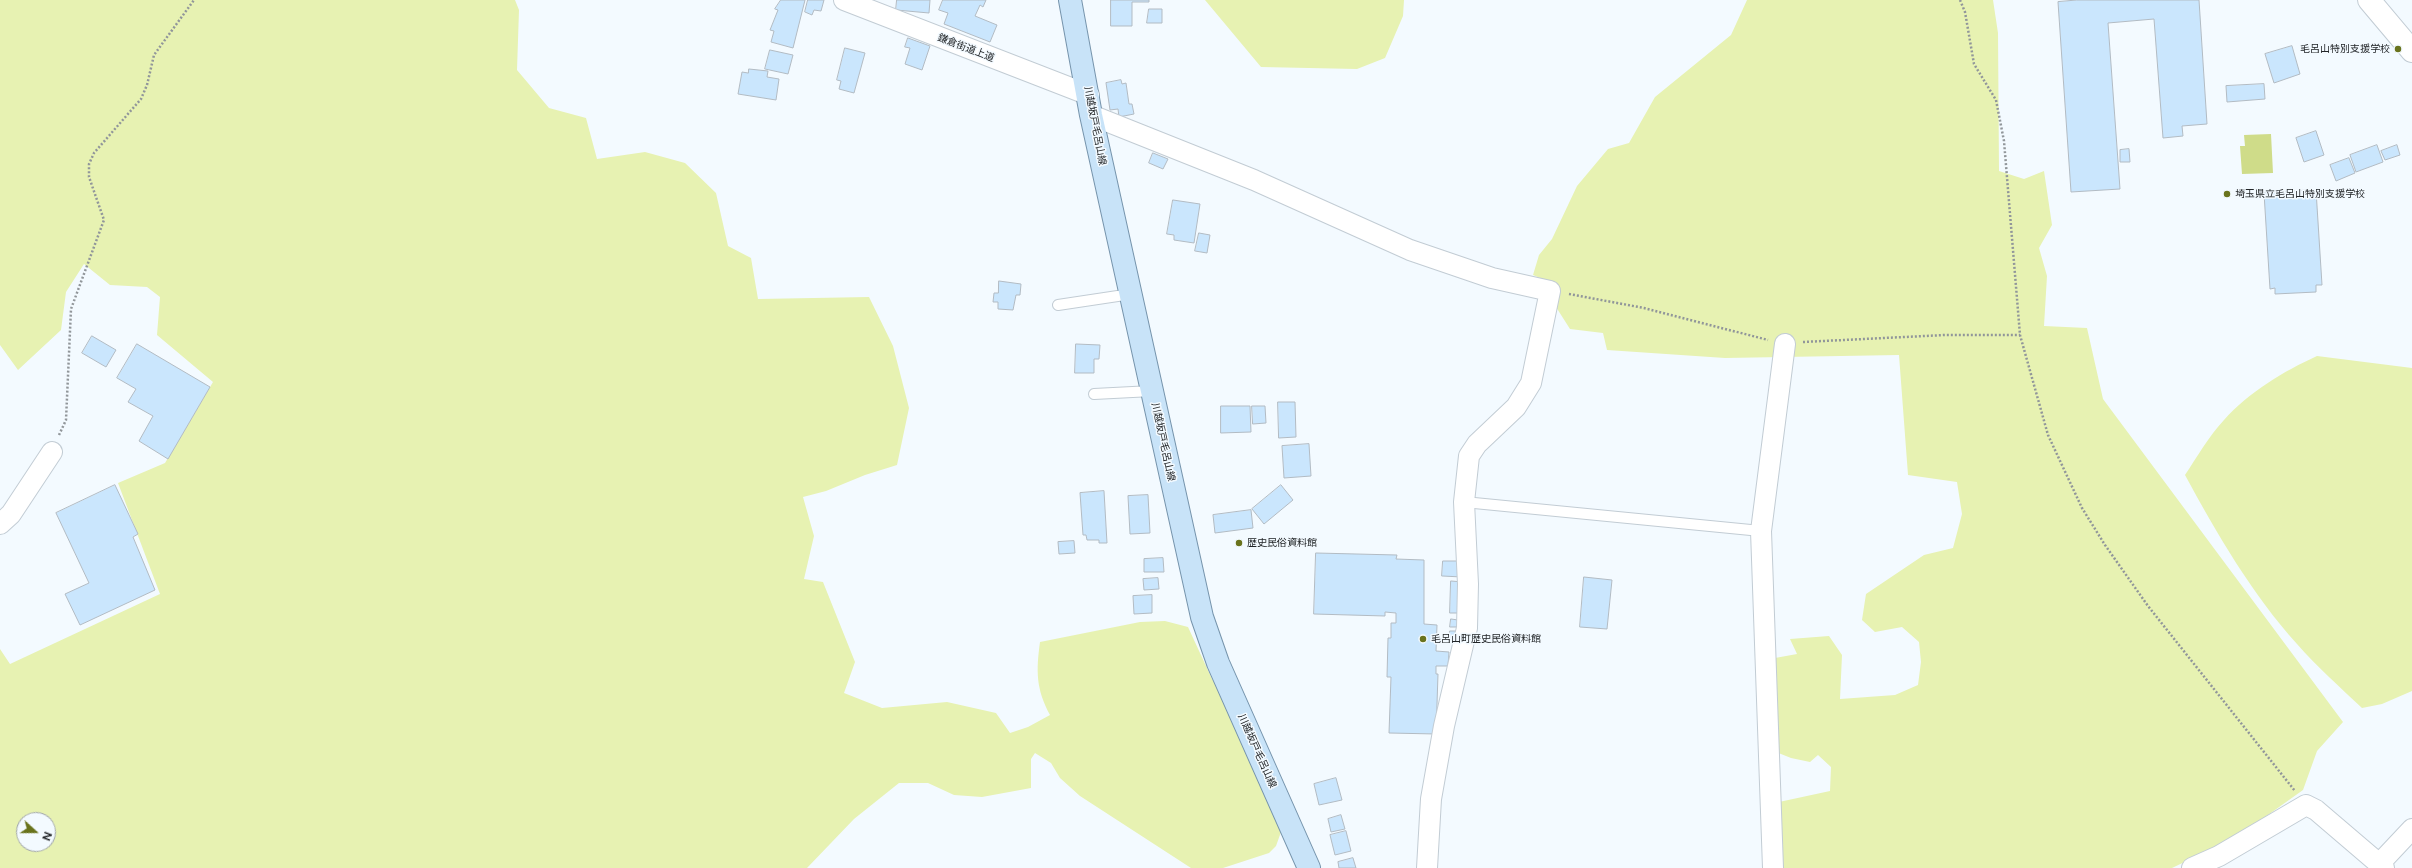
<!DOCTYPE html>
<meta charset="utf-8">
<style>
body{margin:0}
#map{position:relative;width:2412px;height:868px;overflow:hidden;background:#f3faff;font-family:Figtree,sans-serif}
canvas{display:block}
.north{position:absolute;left:16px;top:812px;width:40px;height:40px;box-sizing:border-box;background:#f3faff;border:1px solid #9fa4a9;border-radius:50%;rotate:111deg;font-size:11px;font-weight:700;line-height:16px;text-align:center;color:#212427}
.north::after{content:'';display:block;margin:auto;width:14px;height:18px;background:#69731d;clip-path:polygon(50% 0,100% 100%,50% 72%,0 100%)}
</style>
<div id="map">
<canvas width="2412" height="868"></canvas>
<div class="north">N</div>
</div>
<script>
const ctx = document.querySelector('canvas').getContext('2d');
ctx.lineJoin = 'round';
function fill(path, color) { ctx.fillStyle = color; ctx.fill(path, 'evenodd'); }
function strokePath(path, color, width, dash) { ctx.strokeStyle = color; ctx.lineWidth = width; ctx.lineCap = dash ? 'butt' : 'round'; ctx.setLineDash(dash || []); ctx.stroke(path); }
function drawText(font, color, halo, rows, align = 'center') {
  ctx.font = font + ' Figtree,"Noto Sans JP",sans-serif'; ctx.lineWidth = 3; ctx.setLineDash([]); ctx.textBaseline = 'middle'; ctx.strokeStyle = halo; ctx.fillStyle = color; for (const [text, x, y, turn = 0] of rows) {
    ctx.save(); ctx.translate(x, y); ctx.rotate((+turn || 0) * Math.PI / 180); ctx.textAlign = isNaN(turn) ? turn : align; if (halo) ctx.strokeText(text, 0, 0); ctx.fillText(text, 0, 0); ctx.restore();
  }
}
fill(new Path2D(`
 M0,0H515L519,10L517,70L549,108L586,118L597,159L645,152L685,163L716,193L728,246L751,258L758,299L869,297L893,346L909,408L897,465L865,475L826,491L803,497L814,536L804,579L823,582L855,662L844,693L882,708L947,702L996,713L1010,733L1028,727L1050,715C1036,689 1036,671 1040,642L1140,622L1165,621L1188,627L1212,679L1227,702L1281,832L1276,846L1269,853L1223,868H1191L1080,796L1060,778L1051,763L1035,753L1031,759V788L982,797L954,795L928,783H899L854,819L807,868H0V649L10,664L160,594L118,483L165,463L213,382L157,335L160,297L147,287L110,285L84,264L66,292L61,330L18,370L0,345ZM24,820H48V844H24Z
 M1205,0H1404L1403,16L1385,58L1357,69L1261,67Z
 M1747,0H1993L1998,33L1999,171L2024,179L2044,171L2052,225L2039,248L2047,276L2044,326L2087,328L2103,399L2343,722L2317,751L2303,790L2237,837L2172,868H1782L1779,802L1830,791L1831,767L1818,755L1810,762L1791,758L1776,752L1775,658L1797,654L1790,639L1829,636L1842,655L1840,699L1895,695L1918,685L1921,662L1919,642L1902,627L1875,632L1862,620L1866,594L1924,555L1953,548L1962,514L1957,482L1908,475L1899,355L1725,358L1607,350L1603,333L1570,329L1556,307L1559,286L1533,275L1539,255L1552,239L1577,186L1608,149L1629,143L1655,97L1731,35Z
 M2317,356L2412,368V691L2382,704L2362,708C2340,687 2317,667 2297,644C2252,594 2217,534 2185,475C2197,457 2209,436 2224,420C2249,392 2284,371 2317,356Z`), '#e7f2b2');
fill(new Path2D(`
 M2271,134L2273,173L2242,174L2240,146H2245L2244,135Z`), '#cfdc89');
const building = new Path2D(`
 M781,0H805L793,48L771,42L774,31L770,30L778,10L775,9Z
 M808,0H824L821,11L814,10L812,15L805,12Z
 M897,0H930L929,13L896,10Z
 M943,0H986L983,7L980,5L975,16L997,25L990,42L944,24L948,13L939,10Z
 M1111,0H1149V2H1132V26H1111Z
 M2077,0H2199L2207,124L2182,126L2183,136L2163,138L2154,19L2108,23L2120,189L2071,192L2058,2Z
 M1149,9H1162V23H1147Z
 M908,38L930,46L922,70L905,64L910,48L905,47Z
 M2292,46L2300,74L2274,83L2265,54Z
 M845,48L865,53L854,93L839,89L841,81L837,80Z
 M770,50L793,55L788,74L765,69Z
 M749,69L768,71L767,77L779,79L776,100L738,94L742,72L748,73Z
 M1121,80L1122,84L1126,83L1129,104H1132L1134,114L1119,117L1118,109L1110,110L1106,83Z
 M2264,84L2265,99L2227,102L2226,86Z
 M2316,131L2324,155L2304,162L2296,138Z
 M2377,145L2383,162L2356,172L2350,155Z
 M2397,145L2400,155L2385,160L2381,151Z
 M2129,149L2130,162H2120V150Z
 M1153,153L1168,159L1163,169L1149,163Z
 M2349,158L2355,173L2336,181L2330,165Z
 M2316,190L2322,285H2316V292L2275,294V288L2270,289L2264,193Z
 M1173,200L1200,204L1194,243L1174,240V235L1167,234Z
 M1199,233L1210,235L1207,253L1195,251Z
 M999,281L1021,284L1020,295H1016L1013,310L998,309V302H993L994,293H998Z
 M92,336L116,350L106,367L82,353Z
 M137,344L210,387L168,459L139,441L153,416L128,402L136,389L117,378Z
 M1076,344L1100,345L1099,359H1094V373H1075Z
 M1278,402H1295L1296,437L1279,438Z
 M1221,406H1250L1251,432L1221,433Z
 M1252,406H1265L1266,423L1253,424Z
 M1309,444L1311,476L1284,478L1282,446Z
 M115,485L138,534L133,537L155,590L80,625L65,594L89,583L56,513Z
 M1281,485L1293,500L1264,524L1252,509Z
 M1104,491L1107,543H1099V540H1087L1086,535H1083L1080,493Z
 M1148,495L1150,533L1130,534L1128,496Z
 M1251,510L1253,528L1215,533L1213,515Z
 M1074,541L1075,553L1059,554L1058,542Z
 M1316,553L1397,555L1396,559L1424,560V624L1437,625L1436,651L1449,652L1448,666H1436V674H1438L1436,734L1389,733L1391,677H1387L1388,638H1391V623H1396V613L1385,612V616L1314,614Z
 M1163,558L1164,572H1144V559Z
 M1443,561H1463L1462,577L1442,576Z
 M1584,577L1612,580L1607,629L1580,627Z
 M1158,578L1159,589L1144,590L1143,579Z
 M1451,581L1463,582L1462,613H1450Z
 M1152,595V613L1134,614L1133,596Z
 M1451,619L1458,620V627H1450Z
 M1450,631H1456V642H1449Z
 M1336,778L1342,800L1319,805L1314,784Z
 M1341,815L1345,829L1331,832L1328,819Z
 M1346,831L1351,851L1335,855L1330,835Z
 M1353,858L1356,868H1339L1338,862Z`);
fill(building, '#cae6fd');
strokePath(building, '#b2bbc3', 1);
const service = new Path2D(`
 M1058,305L1131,294
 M1094,394L1152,391
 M1464,502L1761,531`);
const minor = new Path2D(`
 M844,0L1089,95
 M1091,115L1254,180L1410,250L1492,278L1550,291L1531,383L1516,407L1477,444L1469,456L1464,502L1468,584L1467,628L1444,726L1431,799L1427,868
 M0,524L11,514L52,452
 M2380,863L2412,829
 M1773,868L1761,531L1785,344
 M2192,868L2219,856L2306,805L2316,810L2384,868`);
const tertiary = new Path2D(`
 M2369,0L2412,51`);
const primary = new Path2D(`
 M1070,0L1091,115L1202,617L1218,663L1309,868`);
strokePath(service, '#c2ccd4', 12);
strokePath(minor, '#c2ccd4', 22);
strokePath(tertiary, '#c2ccd4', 24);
strokePath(primary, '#7694ac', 24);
strokePath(new Path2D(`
 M1960,0L1965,12L1974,64L1996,100L2004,141L2020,335L2048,435L2082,508L2105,545L2148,606L2295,791
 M1569,294L1644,308L1768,340
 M1803,342L1945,335H2020
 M59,435L66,420L71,309L104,220L89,177V164L94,153L141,99L147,85L154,55L194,0`), '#91969a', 2.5, [2, 2]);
strokePath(service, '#fff', 10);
strokePath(minor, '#fff', 20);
strokePath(tertiary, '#fff', 22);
strokePath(primary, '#c8e3f8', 22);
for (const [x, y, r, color] of [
 [2398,49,4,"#69731d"],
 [2227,194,4,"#69731d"],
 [1239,543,4,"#69731d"],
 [1423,639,4,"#69731d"]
]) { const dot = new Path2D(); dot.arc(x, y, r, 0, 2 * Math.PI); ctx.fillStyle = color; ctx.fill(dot); strokePath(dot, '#f3faff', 1.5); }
drawText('10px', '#212427', '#f3faff', [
 ["鎌倉街道上道",966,48,21],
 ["川越坂戸毛呂山線",1095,126,79],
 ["川越坂戸毛呂山線",1163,442,78],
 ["川越坂戸毛呂山線",1257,751,66]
]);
drawText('10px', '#212427', '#f3faff', [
 ["毛呂山特別支援学校",2390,49,"right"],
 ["埼玉県立毛呂山特別支援学校",2235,194],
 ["歴史民俗資料館",1247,543],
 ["毛呂山町歴史民俗資料館",1431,639]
], 'left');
</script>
